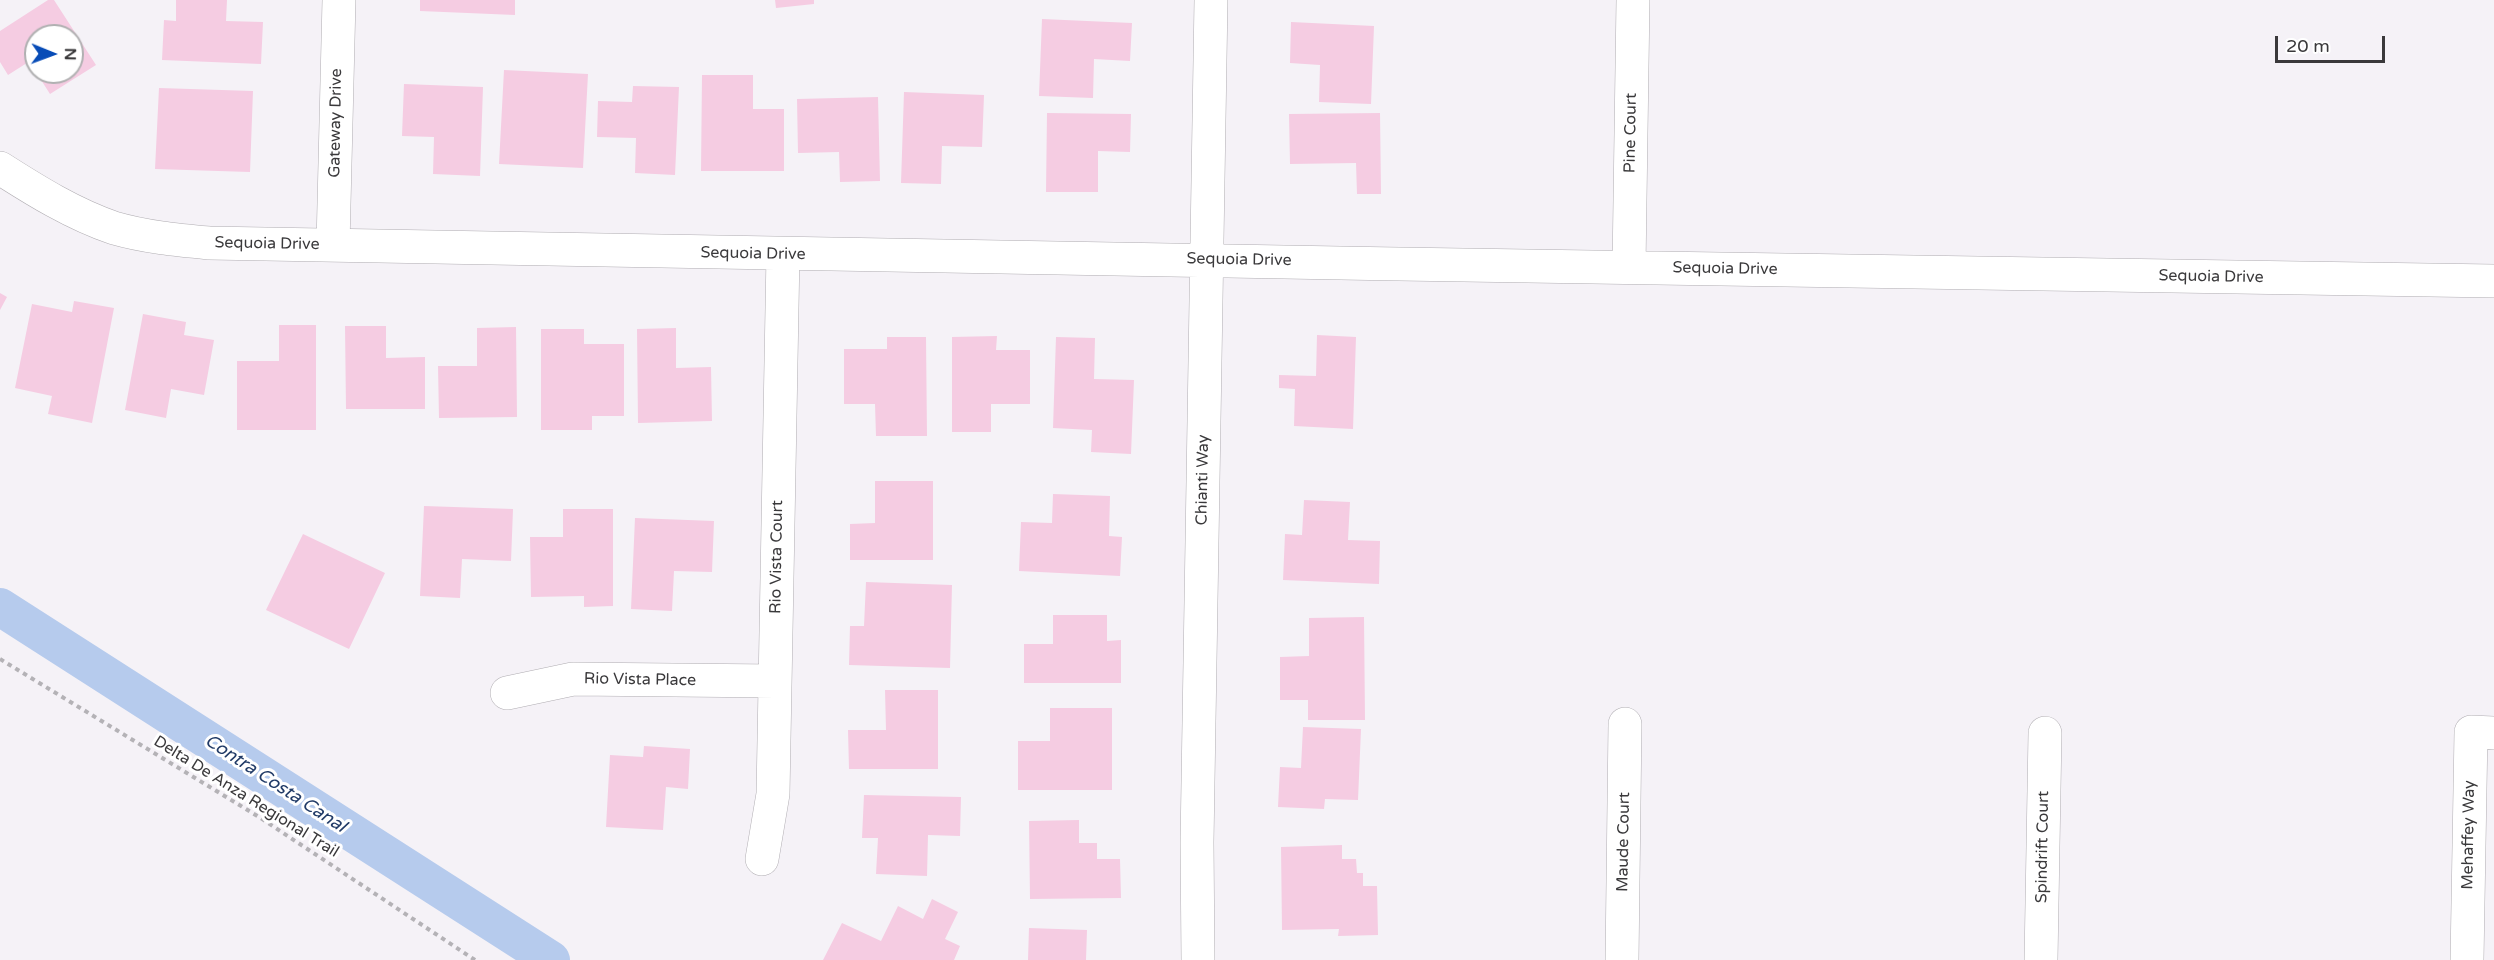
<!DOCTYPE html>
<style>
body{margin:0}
#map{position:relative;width:2494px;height:960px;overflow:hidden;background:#f5f2f7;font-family:"Varela Round",sans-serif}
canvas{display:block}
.north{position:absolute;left:24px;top:24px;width:60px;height:60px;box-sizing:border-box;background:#fff;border:2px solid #b0b0b1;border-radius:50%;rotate:91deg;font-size:16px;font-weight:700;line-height:24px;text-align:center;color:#3a393b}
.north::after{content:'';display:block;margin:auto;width:21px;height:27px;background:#084cb7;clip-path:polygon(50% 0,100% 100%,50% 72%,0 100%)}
.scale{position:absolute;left:2275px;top:36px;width:110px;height:27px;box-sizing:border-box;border:3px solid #3a393b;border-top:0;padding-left:8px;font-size:18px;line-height:21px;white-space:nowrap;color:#3a393b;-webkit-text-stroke:4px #fff;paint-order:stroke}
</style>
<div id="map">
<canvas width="2494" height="960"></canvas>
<div class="north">N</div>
<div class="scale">20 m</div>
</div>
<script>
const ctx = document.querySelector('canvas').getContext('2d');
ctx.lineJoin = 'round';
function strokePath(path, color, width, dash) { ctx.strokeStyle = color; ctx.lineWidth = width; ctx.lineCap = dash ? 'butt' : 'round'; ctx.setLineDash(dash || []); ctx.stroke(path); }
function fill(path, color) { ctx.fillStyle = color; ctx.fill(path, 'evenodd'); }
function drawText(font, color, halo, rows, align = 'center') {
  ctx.font = font + ' "Varela Round",sans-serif'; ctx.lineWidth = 6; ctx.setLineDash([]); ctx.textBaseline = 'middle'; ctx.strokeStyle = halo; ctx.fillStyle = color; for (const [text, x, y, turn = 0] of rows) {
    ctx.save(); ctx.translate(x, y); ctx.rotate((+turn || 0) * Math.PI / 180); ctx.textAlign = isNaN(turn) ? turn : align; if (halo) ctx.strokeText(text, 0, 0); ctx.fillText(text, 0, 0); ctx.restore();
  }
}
strokePath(new Path2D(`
 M0,607L551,960`), '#b6cbed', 38);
fill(new Path2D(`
 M48,0H54L96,65L50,94L36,72H72V36H36V71L30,61L8,75L0,62V31Z
 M176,0H227L226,21L263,22L261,64L162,60L164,20L176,21Z
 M420,0H515V15L420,11Z
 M775,0H814V4L776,8Z
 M1042,19L1132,23L1130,61L1094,59L1093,98L1039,96Z
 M1291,22L1374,26L1371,104L1319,102L1320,65L1290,63Z
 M504,70L588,74L583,168L499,164Z
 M702,75H753V109H784V171H701Z
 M404,84L483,87L480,176L433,174L434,137L402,136Z
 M633,86L679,87L675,175L635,173L636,138L597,137L598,101L632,102Z
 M159,88L253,91L250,172L155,169Z
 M904,92L984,95L982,147L942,146L941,184L901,183Z
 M878,97L880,181L840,182L839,152L798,153L797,99Z
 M1047,113L1131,114L1130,152L1098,151V192H1046Z
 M1380,113L1381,194H1357L1356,163L1290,164L1289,114Z
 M0,293L7,297L0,310Z
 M74,301L114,308L92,423L48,414L52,396L15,388L32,304L72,312Z
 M143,314L186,322L184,335L214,340L204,395L171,389L166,418L125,410Z
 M279,325H316V430H237V361H279Z
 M345,326H386V358L425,357V409H346Z
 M516,327L517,417L439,418L438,366H477V328Z
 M676,328V368L711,367L712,421L638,423L637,329Z
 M541,329H584V344H624V416H592V430H541Z
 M1317,335L1356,337L1353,429L1294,426L1295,389L1279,388V375L1316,376Z
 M997,336L996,350H1030V404H991V432H952V337Z
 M887,337H926L927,436H876L875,404H844V349H887Z
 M1056,337L1095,338L1094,379L1134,380L1131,454L1091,452L1092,430L1053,428Z
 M875,481H933V560H850V524L875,523Z
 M1053,494L1110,496L1109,536L1122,537L1120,576L1019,571L1021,522L1052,523Z
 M1304,500L1350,502L1348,540L1380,541L1379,584L1283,580L1285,534L1302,535Z
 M424,506L513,509L511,561L462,559L460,598L420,596Z
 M563,509H613V606L584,607V596L531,597L530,537H563Z
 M635,518L714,521L712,572L674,571L672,611L631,609Z
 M303,534L385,573L349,649L266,610Z
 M866,582L952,585L950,668L849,665L850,626H864Z
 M1053,615H1107V641L1121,640V683H1024V644H1053Z
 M1364,617L1365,720H1308V700H1280V657L1309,656V618Z
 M885,690H938V769H849L848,730H886Z
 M1050,708H1112V790H1018V741H1050Z
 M1303,727L1361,729L1358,800L1325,799L1324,809L1278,807L1280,767L1301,768Z
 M644,746L690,749L688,789L666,787L663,830L606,827L610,755L643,757Z
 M864,795L961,797L960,836L928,835L927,876L876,874L878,838H862Z
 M1079,820V843H1097V859H1120L1121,898L1030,899L1029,821Z
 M1342,845V859H1356L1357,873H1363V886H1377L1378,935L1338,936L1339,929L1282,930L1281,847Z
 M932,899L958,912L945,939L960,946L954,960H823L842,923L881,941L898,906L923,919Z
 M1029,928L1087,930L1086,960H1028Z`), '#f5cce2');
const minor = new Path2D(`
 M0,168C36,191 73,214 114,228C145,237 177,240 209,243C971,256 1732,271 2494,281
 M333,245L339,0
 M1629,267L1633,0
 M507,693L573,679L775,681
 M762,859L773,794L783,254
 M1198,960L1197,842L1211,0
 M1622,960L1625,724
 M2041,960L2045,733
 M2467,960L2471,732L2494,733`);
strokePath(minor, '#b0adb2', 34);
strokePath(new Path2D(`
 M0,659L259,817L475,960`), '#b4b2b6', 4, [4.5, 4.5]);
strokePath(minor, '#fff', 33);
drawText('16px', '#3a393b', '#fff', [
 ["Gateway Drive",336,123,-89],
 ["Pine Court",1631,133,-89],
 ["Sequoia Drive",267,244,1],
 ["Sequoia Drive",753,254,1],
 ["Sequoia Drive",1239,260,1],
 ["Sequoia Drive",1725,269,1],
 ["Sequoia Drive",2211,277,1],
 ["Chianti Way",1203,480,-89],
 ["Rio Vista Court",777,557,-89],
 ["Rio Vista Place",640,680,1],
 ["Delta De Anza Regional Trail",246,797,32],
 ["Mehaffey Way",2469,835,-89],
 ["Maude Court",1624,842,-89],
 ["Spindrift Court",2043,847,-89]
]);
drawText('italic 18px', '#213b67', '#fff', [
 ["Contra Costa Canal",275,784,33]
]);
</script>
